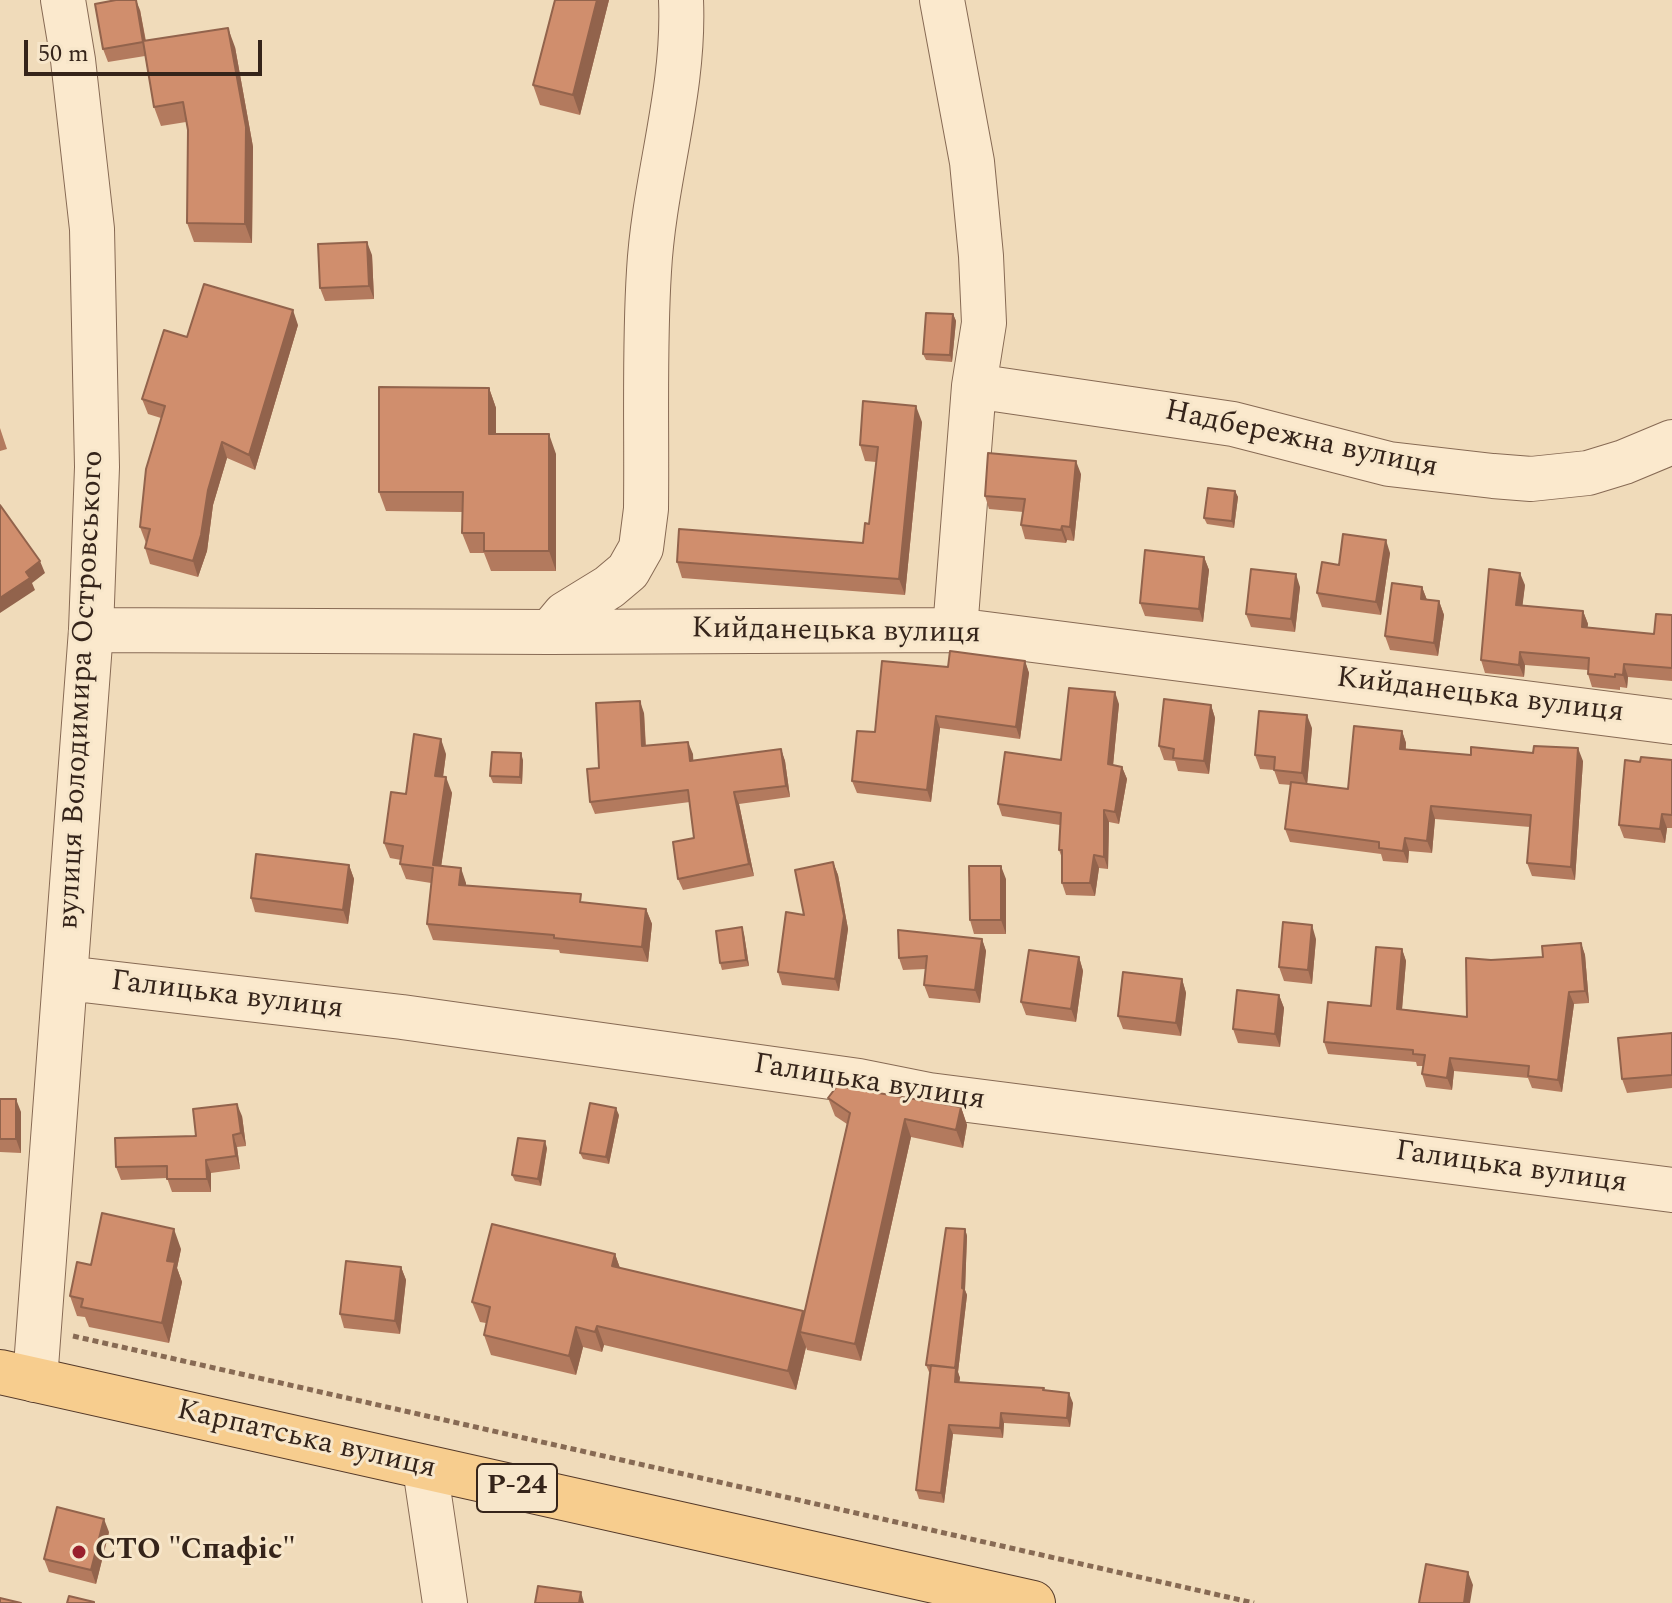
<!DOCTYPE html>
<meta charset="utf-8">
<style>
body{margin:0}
#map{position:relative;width:1672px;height:1603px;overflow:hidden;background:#f0dbba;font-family:Spectral,serif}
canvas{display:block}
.scale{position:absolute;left:24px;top:40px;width:238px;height:36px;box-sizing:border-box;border:4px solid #35241a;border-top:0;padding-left:10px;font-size:24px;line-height:28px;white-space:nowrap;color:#35241a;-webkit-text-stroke:6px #f7e6ca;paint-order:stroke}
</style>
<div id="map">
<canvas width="1672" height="1603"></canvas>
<div class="scale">50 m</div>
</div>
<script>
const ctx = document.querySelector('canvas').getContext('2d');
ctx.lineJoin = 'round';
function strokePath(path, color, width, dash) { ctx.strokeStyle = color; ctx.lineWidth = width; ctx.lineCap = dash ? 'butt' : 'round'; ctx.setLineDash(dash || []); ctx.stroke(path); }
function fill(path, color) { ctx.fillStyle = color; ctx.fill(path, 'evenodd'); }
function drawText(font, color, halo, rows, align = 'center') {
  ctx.font = font + ' Spectral,serif'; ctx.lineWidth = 6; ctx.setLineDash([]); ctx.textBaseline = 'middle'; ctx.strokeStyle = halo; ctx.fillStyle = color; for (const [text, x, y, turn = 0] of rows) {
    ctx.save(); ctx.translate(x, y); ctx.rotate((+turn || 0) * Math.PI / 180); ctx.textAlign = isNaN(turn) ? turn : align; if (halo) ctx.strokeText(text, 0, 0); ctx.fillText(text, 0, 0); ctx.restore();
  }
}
const minor = new Path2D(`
 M942,0L972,162L981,256L984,323L974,386L955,630
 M974,386L1233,424L1389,464L1493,476L1531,479L1588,473L1624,462L1672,442
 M91,630L550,632L955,630L1672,722
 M550,632L565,614L609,587L628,571L641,548L646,509C647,430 644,350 649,271C654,180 685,92 681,0
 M66,978L402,1017L859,1081L929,1095L1672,1190
 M35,1380L91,630L97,467L92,229L73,60L63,0
 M425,1468L445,1603`);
const major = new Path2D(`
 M0,1372L1033,1603`);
strokePath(minor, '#876a54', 46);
strokePath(major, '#543929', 46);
strokePath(new Path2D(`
 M73,1336L1254,1603`), '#876a54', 5, [6, 4]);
strokePath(minor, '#fbe9cd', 44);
strokePath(major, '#f7cd8e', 44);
fill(new Path2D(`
 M555,0H609L580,115L540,105L533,85Z
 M140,10L146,41L235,47L253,147L252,243L194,242L187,223L188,130L186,122L161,126L154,107L145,56L108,62L103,49Z
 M372,255L374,299L325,301L320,288Z
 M953,314L956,321L952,362L926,360L923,354Z
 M298,325L255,470L227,458L213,505L207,551L198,577L150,564L145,548L146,543L140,527L161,418L148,414L142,399L187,337Z
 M489,388L496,408V434L556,454V571H491L484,553H470L462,533L463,512L386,511L379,492Z
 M922,422L905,595L682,578L677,562L863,543L869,524L876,462L865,461L860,445Z
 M0,428L7,449L0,451Z
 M1081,474L1074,541L1067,540L1066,543L1025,539L1021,525L1023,512L989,509L985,496Z
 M1235,491L1238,497L1234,528L1207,524L1204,518Z
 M1390,553L1381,615L1322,607L1317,593L1339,565Z
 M1204,557L1209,570L1203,622L1145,616L1140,603Z
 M1525,585L1522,606L1583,611L1588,624L1587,627L1654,634L1672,615V681L1628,677L1627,688L1620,687V690L1592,687L1588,674V670L1525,665L1524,677L1485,673L1481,660Z
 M1300,587L1295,632L1251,627L1246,614Z
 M1422,587L1427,600L1439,601L1444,615L1438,656L1390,650L1385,636Z
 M1025,661L1029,673L1020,739L940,728L931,802L857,793L852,781L875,732L948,667Z
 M1119,704L1113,765L1122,767L1127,779L1119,824L1109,822L1108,869L1099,868L1095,896L1066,895L1062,883V858L1059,850L1060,825L1002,816L998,804L1061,760Z
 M1211,705L1215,718L1209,774L1178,771L1175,761L1164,760L1159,746Z
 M644,713L646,746L693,754V761L781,749L785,761L790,797L739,804L754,876L683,890L678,879L694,838L690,802L595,814L590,802L599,768Z
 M1312,728L1307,784L1348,789L1402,731L1406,743V749L1471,755L1583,761L1575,880L1532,876L1527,863L1530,827L1435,819L1432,853L1409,851L1408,863L1383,861L1381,854L1290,842L1285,829L1291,785L1279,784L1274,770L1260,769L1255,755Z
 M446,754L443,777L452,793L441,866L466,883V886L584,903L646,909L652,924L648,962L560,953L559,950L433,940L427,924L431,883L406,879L400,864L401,860L390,858L384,843L406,794Z
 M523,760L522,784L493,783L490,776Z
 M1672,760V828H1667L1665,843L1624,838L1619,825L1640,762Z
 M833,862L838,875L848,929L839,991L782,985L778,972L804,915Z
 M349,865L354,879L348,924L255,912L251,898Z
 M1006,879V934H974L970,920Z
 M744,934L749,966L722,970L720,963Z
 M982,939L986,951L980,1003L929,998L924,985L926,969L903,970L899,958Z
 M1316,939L1312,984L1284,981L1279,967Z
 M1581,943L1585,955L1589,1003L1574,1004L1562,1092L1532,1088L1528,1078L1454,1071L1452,1090L1426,1087L1422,1074L1423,1066H1417L1416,1062L1328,1054L1324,1042L1371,1006L1402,949L1406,961L1402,1009L1467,1017L1491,960L1543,957Z
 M1079,957L1083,971L1076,1022L1026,1015L1021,1002Z
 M1182,979L1186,993L1181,1036L1123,1029L1118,1016Z
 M1279,995L1284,1008L1280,1047L1238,1043L1233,1029Z
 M1672,1033V1088L1627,1093L1622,1079Z
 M828,1098L961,1107L967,1125L963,1148L911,1137L861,1361L807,1350L806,1347L796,1390L604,1345L602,1352L583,1347L576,1375L491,1355L484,1335L486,1323L480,1322L472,1302L615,1254L620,1268L804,1315L847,1124L835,1116Z
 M0,1099L21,1112V1153L0,1152Z
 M619,1115L609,1164L583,1159L580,1153Z
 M242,1116L246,1146L237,1147L240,1169L211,1173V1192H172L167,1178L121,1180L116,1167Z
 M547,1148L541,1186L515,1181L512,1175Z
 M965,1229L967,1236L965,1290L967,1295L958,1372L960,1378L959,1382L1044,1388V1391L1073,1403L1070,1427L1004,1423L1003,1438L953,1434L944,1503L919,1499L916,1490L930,1372H929L926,1365Z
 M181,1249L177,1268L182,1282L169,1343L89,1327L85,1317L77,1316L70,1296L91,1265Z
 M401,1267L406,1280L400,1334L344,1328L340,1314Z
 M109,1532L96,1584L49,1572L44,1559Z`), '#b37a5e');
fill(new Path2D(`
 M136,0L140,10L148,55L143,42Z
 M597,0H609L580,115L573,95Z
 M228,28L235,47L253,147L252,243L245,224Z
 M367,242L372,255L374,299L369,286Z
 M293,310L298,325L255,470L249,455Z
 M953,314L956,321L952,362L950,355Z
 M489,388L496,408V454L489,434Z
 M916,406L922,422L905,595L899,579Z
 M549,434L556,454V571L549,551Z
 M222,442L227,458L213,505L207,551L198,577L193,561L208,490Z
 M1076,461L1081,474L1074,541L1070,527Z
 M1235,491L1238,497L1234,528L1232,521Z
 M1062,526L1067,540L1066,543L1061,530Z
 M1386,540L1390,553L1381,615L1376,602Z
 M1204,557L1209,570L1203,622L1199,609Z
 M40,561L45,573L32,583L35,590L0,613V598L26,572Z
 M1520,573L1525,585L1521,618L1516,605Z
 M1296,574L1300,587L1295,632L1291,619Z
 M1422,587L1427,600L1421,599Z
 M1439,601L1444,615L1438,656L1434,643Z
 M1583,611L1588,624L1586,640L1582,627Z
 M1520,652L1525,665L1524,677L1519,665Z
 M1025,661L1029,673L1020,739L1016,727Z
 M1624,664L1628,677L1627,688L1623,675Z
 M1115,692L1119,704L1112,776L1108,764Z
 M640,701L644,713L646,758L642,746Z
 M1211,705L1215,718L1209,774L1204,761Z
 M1307,715L1312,728L1307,786L1302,773Z
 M936,716L940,728L931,802L927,790Z
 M1402,731L1406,743L1404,762L1400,749Z
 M441,739L446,754L441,791L435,776Z
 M688,742L693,754L694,773L690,761Z
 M1578,748L1583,761L1575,880L1571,867Z
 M781,749L785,761L790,797L786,786Z
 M521,753L523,760L522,784L520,777Z
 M1122,767L1127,779L1119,824L1115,812Z
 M446,777L452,793L439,881L433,865Z
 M734,792L739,804L754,876L749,864Z
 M1431,806L1435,819L1432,853L1427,841Z
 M1104,810L1109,822L1108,869L1104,857Z
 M1662,814L1667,828L1665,843L1660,829Z
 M1405,838L1409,851L1408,863L1403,851Z
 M1094,855L1099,868L1095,896L1090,883Z
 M833,862L838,875L848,929L839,991L835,979Z
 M349,865L354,879L348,924L343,910Z
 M1001,866L1006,879V934L1001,920Z
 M461,868L466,883L465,901L459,885Z
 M646,909L652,924L648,962L642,947Z
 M1312,925L1316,939L1312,984L1308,970Z
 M742,927L744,934L749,966L746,960Z
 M982,939L986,951L980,1003L975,990Z
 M1581,943L1585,955L1589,1003L1585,991Z
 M1402,949L1406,961L1401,1021L1397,1009Z
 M1079,957L1083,971L1076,1022L1071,1009Z
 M1182,979L1186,993L1181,1036L1176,1023Z
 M1569,992L1574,1004L1562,1092L1558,1080Z
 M1279,995L1284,1008L1280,1047L1275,1034Z
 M1450,1058L1454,1071L1452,1090L1447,1078Z
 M16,1099L21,1112V1153L16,1139Z
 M237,1104L242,1116L246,1146L241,1133Z
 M961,1107L967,1125L963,1148L956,1130Z
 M616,1108L619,1115L609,1164L606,1157Z
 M905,1119L911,1137L861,1361L855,1344Z
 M233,1135L237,1147L240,1169L236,1156Z
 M545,1141L547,1148L541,1186L538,1179Z
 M206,1160L211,1173V1192L207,1179Z
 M174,1229L181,1249L177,1268L182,1282L169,1343L162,1323L167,1261Z
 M965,1229L967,1236L965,1290L967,1295L958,1372L960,1378L958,1391L955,1382V1370L962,1288Z
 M615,1254L622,1274L612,1266Z
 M401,1267L406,1280L400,1334L395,1321Z
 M803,1311L810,1331L800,1332L806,1347L796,1390L788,1371Z
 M597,1326L604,1345L602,1352L595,1332Z
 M576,1327L583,1347L576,1375L569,1356Z
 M1069,1393L1073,1403L1070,1427L1067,1418Z
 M1001,1413L1004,1423L1003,1438L1000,1428Z
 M949,1425L953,1434L944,1503L941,1493Z
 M104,1519L109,1532L96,1584L91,1570Z
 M1468,1572L1473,1585L1470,1603H1464Z
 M581,1592L584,1603H579Z`), '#92634c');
const building = new Path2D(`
 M116,0H136L143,42L103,49L95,4Z
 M555,0H597L573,95L533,85Z
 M228,28L246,127L245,224L187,223L188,130L183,102L154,107L143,41Z
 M367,242L369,286L320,288L318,244Z
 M204,284L293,310L249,455L222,442L208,490L201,535L193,561L145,548L150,529L140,527L146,469L165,406L142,399L164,330L187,337Z
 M926,313L953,314L950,355L923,354Z
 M379,387L489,388V434H549V551H484V533H462L463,492H379Z
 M863,401L916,406L899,579L677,562L679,529L863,543L865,523L869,524L878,447L860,445Z
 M988,453L1076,461L1070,527L1062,526L1061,530L1021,525L1025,499L985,496Z
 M1208,488L1235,491L1232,521L1204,518Z
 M0,505L40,561L26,572L30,578L0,598Z
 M1343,534L1386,540L1376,602L1317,593L1322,562L1339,565Z
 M1145,550L1204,557L1199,609L1140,603Z
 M1251,569L1296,574L1291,619L1246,614Z
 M1489,569L1520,573L1516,605L1583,611L1582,627L1654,634L1656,614L1672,615V668L1624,664L1623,675L1615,674V677L1588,674L1589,658L1520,652L1519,665L1481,660Z
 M1392,583L1422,587L1421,599L1439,601L1434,643L1385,636Z
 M950,651L1025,661L1016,727L936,716L927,790L852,781L857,731L875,732L882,661L948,667Z
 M1069,688L1115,692L1108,764L1122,767L1115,812L1104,810V857L1094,855L1090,883H1062V850H1059L1061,813L998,804L1005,752L1061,760Z
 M1164,699L1211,705L1204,761L1173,758L1174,749L1159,746Z
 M640,701L642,746L688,742L690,761L781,749L786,786L734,792L749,864L678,879L673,842L694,838L688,790L590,802L587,769L599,768L596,703Z
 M1259,711L1307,715L1302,773L1274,770L1275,757L1255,755Z
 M1354,726L1402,731L1400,749L1471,755V747L1533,753L1534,746L1578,748L1571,867L1527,863L1531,815L1431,806L1427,841L1405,838L1403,851L1379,848V842L1285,829L1291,782L1348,789Z
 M414,734L441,739L435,776L446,777L433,865L461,868L459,885L581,894L580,902L646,909L642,947L554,938V935L427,924L433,868L400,864L403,846L384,843L391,792L406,794Z
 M492,752L521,753L520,777L490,776Z
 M1641,757L1672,760V815L1662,814L1660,829L1619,825L1625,760L1640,762Z
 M256,854L349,865L343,910L251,898Z
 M833,862L844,916L835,979L778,972L786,912L804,915L795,870Z
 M969,866H1001V920H970Z
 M1283,922L1312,925L1308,970L1279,967Z
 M742,927L746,960L720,963L716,931Z
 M898,930L982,939L975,990L924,985L927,956L899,958Z
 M1581,943L1585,991L1569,992L1558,1080L1528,1076L1529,1066L1450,1058L1447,1078L1422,1074L1425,1055L1413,1054V1050L1324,1042L1328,1002L1371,1006L1376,947L1402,949L1397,1009L1467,1017L1466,958L1491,960L1543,957L1542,946Z
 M1029,950L1079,957L1071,1009L1021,1002Z
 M1123,972L1182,979L1176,1023L1118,1016Z
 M1237,990L1279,995L1275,1034L1233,1029Z
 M1672,1033V1075L1622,1079L1618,1038Z
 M837,1086L961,1107L956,1130L905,1119L855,1344L800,1332L850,1113L828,1098Z
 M0,1099H16V1139H0Z
 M590,1103L616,1108L606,1157L580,1153Z
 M237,1104L241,1133L233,1135L236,1156L206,1160L207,1179H167V1166L116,1167L115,1138L196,1136L193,1109Z
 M518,1138L545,1141L538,1179L512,1175Z
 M102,1213L174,1229L167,1261L175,1262L162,1323L81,1307L83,1299L70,1296L77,1262L91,1265Z
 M492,1224L615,1254L612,1266L803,1311L788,1371L597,1326L595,1332L576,1327L569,1356L484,1335L490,1307L472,1302Z
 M946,1228L965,1229L962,1288L964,1289L955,1368L926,1365Z
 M346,1261L401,1267L395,1321L340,1314Z
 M931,1365L956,1368L955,1382L1044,1388L1043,1390L1069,1393L1067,1418L1001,1413L1000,1428L949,1425L941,1493L916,1490Z
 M57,1507L104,1519L91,1570L44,1559Z
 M1426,1564L1468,1572L1464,1603H1419Z
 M538,1586L581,1592L579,1603H535Z
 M69,1596L94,1602V1603H67Z
 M0,1598L21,1603H0Z`);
fill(building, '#d08e6d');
strokePath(building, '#92634c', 2);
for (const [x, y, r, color] of [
 [79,1552,8,"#99202c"]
]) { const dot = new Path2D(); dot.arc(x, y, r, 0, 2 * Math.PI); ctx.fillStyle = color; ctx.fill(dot); strokePath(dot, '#f7e6ca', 3); }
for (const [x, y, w] of [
 [517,1488,80]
]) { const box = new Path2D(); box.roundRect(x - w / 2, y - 24, w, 48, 6); ctx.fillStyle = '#f7e6ca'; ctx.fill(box); strokePath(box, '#35241a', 2); }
drawText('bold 28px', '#35241a', null, [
 ["Р-24",517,1488]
]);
drawText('30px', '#35241a', '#f7e6ca', [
 ["Надбережна вулиця",1301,441,12],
 ["Кийданецька вулиця",836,633,1],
 ["вулиця Володимира Островського",83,690,-87],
 ["Кийданецька вулиця",1480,697,7],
 ["Галицька вулиця",227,997,7],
 ["Галицька вулиця",869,1084,9],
 ["Галицька вулиця",1511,1169,8],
 ["Карпатська вулиця",306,1441,13]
]);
drawText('bold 30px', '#35241a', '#f7e6ca', [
 ["СТО \"Спафіс\"",95,1552]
], 'left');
</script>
